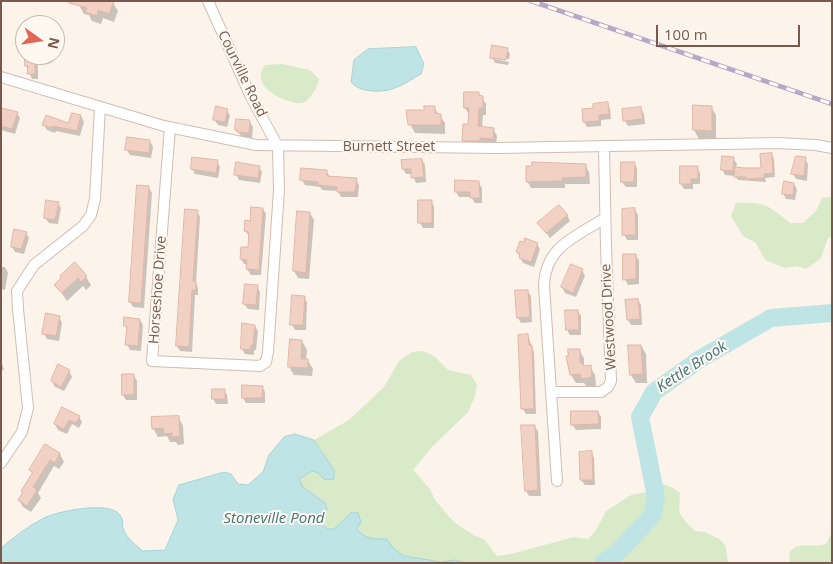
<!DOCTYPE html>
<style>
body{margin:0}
#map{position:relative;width:833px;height:564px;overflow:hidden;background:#fcf4ea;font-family:"Open Sans",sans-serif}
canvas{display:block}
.frame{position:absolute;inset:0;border:2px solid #77594d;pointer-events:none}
.north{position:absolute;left:15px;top:15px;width:50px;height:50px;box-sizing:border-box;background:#fff8f1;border:1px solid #c9b8af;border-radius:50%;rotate:103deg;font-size:14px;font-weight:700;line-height:20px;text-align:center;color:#77594d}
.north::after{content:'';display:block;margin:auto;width:18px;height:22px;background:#e26654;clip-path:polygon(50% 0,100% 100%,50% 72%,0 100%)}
.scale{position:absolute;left:656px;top:25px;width:144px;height:22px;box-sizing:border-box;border:2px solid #77594d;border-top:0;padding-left:6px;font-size:15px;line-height:18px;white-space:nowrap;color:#77594d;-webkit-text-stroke:4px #fff8f1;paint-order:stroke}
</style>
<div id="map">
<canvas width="833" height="564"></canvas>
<div class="frame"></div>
<div class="north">N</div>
<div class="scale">100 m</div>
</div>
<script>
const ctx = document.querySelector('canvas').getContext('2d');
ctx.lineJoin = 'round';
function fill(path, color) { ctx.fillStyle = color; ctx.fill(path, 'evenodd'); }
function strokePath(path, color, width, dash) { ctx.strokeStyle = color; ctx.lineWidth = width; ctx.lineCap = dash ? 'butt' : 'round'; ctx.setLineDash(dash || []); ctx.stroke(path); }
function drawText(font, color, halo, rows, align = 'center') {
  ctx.font = font + ' "Open Sans",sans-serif'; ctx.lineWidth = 4; ctx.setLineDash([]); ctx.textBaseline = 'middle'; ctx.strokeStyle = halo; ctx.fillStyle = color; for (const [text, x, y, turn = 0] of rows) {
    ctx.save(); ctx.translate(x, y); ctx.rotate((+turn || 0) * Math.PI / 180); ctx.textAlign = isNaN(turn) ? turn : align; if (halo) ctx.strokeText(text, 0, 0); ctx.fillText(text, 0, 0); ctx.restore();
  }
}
fill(new Path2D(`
 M282,64L310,70L319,79C318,86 310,102 301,103C297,104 293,102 289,101C274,97 251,83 265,65Z
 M832,197V237L828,238L821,258L806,269L796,266L785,268L765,260L756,243L743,236L731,216L736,203C765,202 768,205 790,223H803L816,211L822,198Z
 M423,351L434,356L448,370L471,375L477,385L475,396L468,412L431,448L413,470L430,489L435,500L454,522L475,536L484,539L497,556L511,554L574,537L588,539L596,530L606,511L631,495L647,492L663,484L675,489L680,493L679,512L684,520L695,531L705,532L721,540L726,547L728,563H465L455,560L441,562L404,556L394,550L387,539H370L361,535L352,512L334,529L328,530L323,525L327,509L325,503L302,487L299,479L312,471L318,473L334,470L314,440L349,420L384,387L399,361L412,352Z
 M832,532V563H789L790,551C804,540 811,549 826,544Z`), '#d9eac8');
const water = new Path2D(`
 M416,47L424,64L421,74C412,79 402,86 392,89C381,93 358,92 351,82L354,60L368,49Z
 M295,434L314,440L334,470V479L325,480L318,473L312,471L299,479L303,487L325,503L327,509L323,525L328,529H334L352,512L358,513L361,522L357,528C364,540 375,539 387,539L394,549L404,556L441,562L455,560L465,563H1V548C14,537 27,527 42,519C56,511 108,501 119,514C124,519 122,523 123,528C126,538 136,545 143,551L165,550L178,520L173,499L179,485L224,472L231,474L238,484L248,485L263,472L269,455L284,437Z`);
fill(water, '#bfe4e6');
strokePath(water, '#a5d4d8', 1);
fill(new Path2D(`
 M113,3L118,11L114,22L103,18L101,24L92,21L89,15L84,14L79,5Z
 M507,49L510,54L509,59L494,57V59L509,62L508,65L495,63L492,57Z
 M35,60L38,65V79H32L26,65Z
 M478,93L486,104V115H483L482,128L493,129L497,136L496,146L467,148L463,140L469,126L470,116L465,108Z
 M607,104L610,109L611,119L601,120V126L587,127L584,122L594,109Z
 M694,107H711L716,115V139H699L694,130Z
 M434,108L445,123V134L415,133L410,124L425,112Z
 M641,109L644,114L645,124L628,126L625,121Z
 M227,110L230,116L227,127L218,125L214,119Z
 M1,113H17L20,118L15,134L1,130Z
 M81,116L84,122L80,136L56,131L55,133L47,130L44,125H69Z
 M250,122L253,127L252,138L242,137L236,130Z
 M150,141L153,147L151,158L130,155L127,150Z
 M772,155L774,159L775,177L765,178L766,182L738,180L735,176L725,175L722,169L733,158L737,164L736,168L762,169Z
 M805,159L808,164L807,181L796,179L793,174L794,161Z
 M422,160L425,165L426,182L416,183L412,174H406L403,169Z
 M217,161L220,167L218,178L195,174L192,169Z
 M634,163L637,168V187H626L622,182Z
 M585,165L589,172L590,184H565V188H531L527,181Z
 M259,167L262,172L260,183L239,180L236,174Z
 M697,168L700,173V184H693V189H684L681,184Z
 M326,171L330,177L356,180L359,185L358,197H341L338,191L322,190L320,187L305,185L302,180Z
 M478,182L482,188V203H475L471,197H459L456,192Z
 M794,184L797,189L795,200L786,199L783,193Z
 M149,188L152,193L144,308L133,307L130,302Z
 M431,201L434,207V228H423L420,223Z
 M58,203L61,208L58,224L49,223L45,218Z
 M263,209L266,214L261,275H251L247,269L248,264H244L241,259L249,249L250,237L245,231Z
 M635,210L638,215V240H627L624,234Z
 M197,212L200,217L196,283L198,288V295H195L192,352L180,351L177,346Z
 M310,213L314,220L309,279L298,278L294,271Z
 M567,215L570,221L550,238L539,223Z
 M26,233L29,238L24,254L15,252L12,247Z
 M537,244L540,249L534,267L523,263L517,252Z
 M635,255L639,260V284L628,285L625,279Z
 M75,264L86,277L91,285L86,290L83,286L67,301L56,285Z
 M1,267H5L8,273L5,290L1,289Z
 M582,270L585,276L576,297L565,293L562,287Z
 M257,286L260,292L259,310L248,309L244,304Z
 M527,291L531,296L532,322L521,323L518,318Z
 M304,297L307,302L306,330H295L292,324Z
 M638,300L641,305L642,325H631L628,320L627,301Z
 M578,311L581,316V335H570L567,330Z
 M59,317L62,323L59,341L47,339L44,334Z
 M140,320L143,325L141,351L130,350L127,344L128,330L125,326Z
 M255,326L258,331L256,350H254V355L245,354L242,349Z
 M519,336H528L534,352L536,414H526L523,409Z
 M302,341L307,350L306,360L308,361L313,369L312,376L294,375L289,367Z
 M641,346L646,354L647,383H636L631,375Z
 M579,350L584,358V367H590L595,375L596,386L587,387L584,383H576L571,375Z
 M1,360L4,370H1Z
 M69,371L72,377L64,391L55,387L52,381Z
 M134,376L137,381V400H126L123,395Z
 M262,387L265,392V403H246L243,398Z
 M224,390L227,395L228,404H216L213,399Z
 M63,409L79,417L82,422L79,428L72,424L67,434L58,430L55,424Z
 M598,412L601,417V429L576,430L572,424Z
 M179,418L183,426L184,444L178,445L176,442H170L167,436L158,437L153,428Z
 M534,426L538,431L541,496H529L526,491Z
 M45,445L60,454L64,462L59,469L54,466L38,493L41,498L31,512L23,507L19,500L33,475L30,470Z
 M591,452L594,458L595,485H585L581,480Z`), '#0003');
strokePath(new Path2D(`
 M603,563L616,554L652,516L656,497L640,417L654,392L700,359L771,318L832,313`), '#bfe4e6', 18);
const building = new Path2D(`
 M70,1H114L109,14L98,10L97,16L85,12L87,8L69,3Z
 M492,45L508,48L506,60L490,58Z
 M25,58L35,59V74H27L28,66H25Z
 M464,92H479V95L483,96V108H479L478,126L494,128L493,139L480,138V141H462L463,124H468L469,108H464Z
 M608,102L609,114L599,115V121L583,122L582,109L593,108V104Z
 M693,105L712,106V131L693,130Z
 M216,106L228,109L225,122L213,120Z
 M424,106H435V113L441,114V125H408L406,110H424Z
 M641,107L643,119L623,121L622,109Z
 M1,108L18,112L12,129L1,126Z
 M72,113L81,115L77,131L53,126L52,128L42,125L46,115L68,123Z
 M236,119L250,120L249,133L237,132L238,130H235Z
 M127,137L150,140L149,153L125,150Z
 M772,153L773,173L764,174V178L746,179V177H734L735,167L744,168H761L760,154Z
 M722,156L734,157L733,171L721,170Z
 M796,156L806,157L804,176L791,174Z
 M192,157L218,160L216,173L191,169Z
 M422,159L424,177L411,178V169H402L401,160Z
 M236,162L260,166L258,178L234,175Z
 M532,162L586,164V177L562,178V181L526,182V166H532Z
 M621,162H635L634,182H621Z
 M680,166H698V179H691V184H680Z
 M301,168L327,170V176L357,178L355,192H337V187L318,185V182L300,180Z
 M455,180L479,181L480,198H470V192H455Z
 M784,181L794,183L793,195L782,194Z
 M137,185L149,186L141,303L129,302Z
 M46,200L59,202L55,220L44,218Z
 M418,200H432V223H418Z
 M559,205L568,215L546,233L537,223Z
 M251,207L263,208L259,270L246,269L247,260L240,259L241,247H248L249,232L244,231L245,220L250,221Z
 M635,208L636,235H622V209Z
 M185,209L198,210L193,281H196V290H192L189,347L176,346Z
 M297,211L310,212L306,273L293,271Z
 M14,229L27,232L21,249L11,247Z
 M525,238L538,243L531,262L519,258L520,254L516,252L520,241L524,242Z
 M623,254H636V279L623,280Z
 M75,262L87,276L81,282L78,278L62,293L54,285L61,278L60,276Z
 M571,264L583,269L573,293L561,287Z
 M245,284L258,285L256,305L243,304Z
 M515,290H528L530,317L517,318Z
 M292,295L305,296L303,325H290Z
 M638,299L640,319L627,320L625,300Z
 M565,310H578L579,330H566Z
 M46,313L60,316L56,336L42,334Z
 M124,317L140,319L138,346L125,345L127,326H124Z
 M242,323L255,325L253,345H251V350L241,349Z
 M528,334L529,345H532L534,409H521L518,335Z
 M290,339L302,340L301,359H308V368L288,367Z
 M628,345H641L643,374L630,375Z
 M568,349H580V362L585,366L591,365L592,377L581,379L580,374L570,375L566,356H568Z
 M58,364L70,370L61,387L51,381Z
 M122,374H134V395H122Z
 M242,385L263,386L262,398H242Z
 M212,389H225V399H212Z
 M62,407L80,416L76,423L69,420L64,429L54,424Z
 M571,411H598L599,424L571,425Z
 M179,416L180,436L172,437V433L164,434L163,428L152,429L151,417Z
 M521,425H535L538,490L525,491Z
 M45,444L60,453L55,463L50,460L33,487L37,490L27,506L18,500L23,492L21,491L33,472L29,470Z
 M592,451L593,480H580L579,452Z`);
fill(building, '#f1d1c3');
strokePath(building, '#e3b6a3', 1);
const minor = new Path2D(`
 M1,77L164,126L256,145L497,148L778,143L816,145L832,148
 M170,127L152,361L260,366L266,362L268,352L279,190L278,147L251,97L208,1
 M552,392H601L608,387L611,381L606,247L604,146
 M1,463L22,432L28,408L18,309L17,291L34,265L83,226L91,215L95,199L100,107
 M557,481L544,286C545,246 576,237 605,218`);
strokePath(minor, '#d1bdb2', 12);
strokePath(minor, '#fff', 10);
const rail = new Path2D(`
 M531,1L832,104`);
strokePath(rail, '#b6a8c7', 5);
strokePath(rail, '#fff8f1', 3, [9]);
drawText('14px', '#77594d', '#fff8f1', [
 ["Courville Road",242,74,64],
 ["Burnett Street",389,147],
 ["Horseshoe Drive",158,290,-86],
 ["Westwood Drive",609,317,-93]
]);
drawText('italic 15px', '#41777c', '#fff8f1', [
 ["Kettle Brook",692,367,-33],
 ["Stoneville Pond",274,519]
]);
</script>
